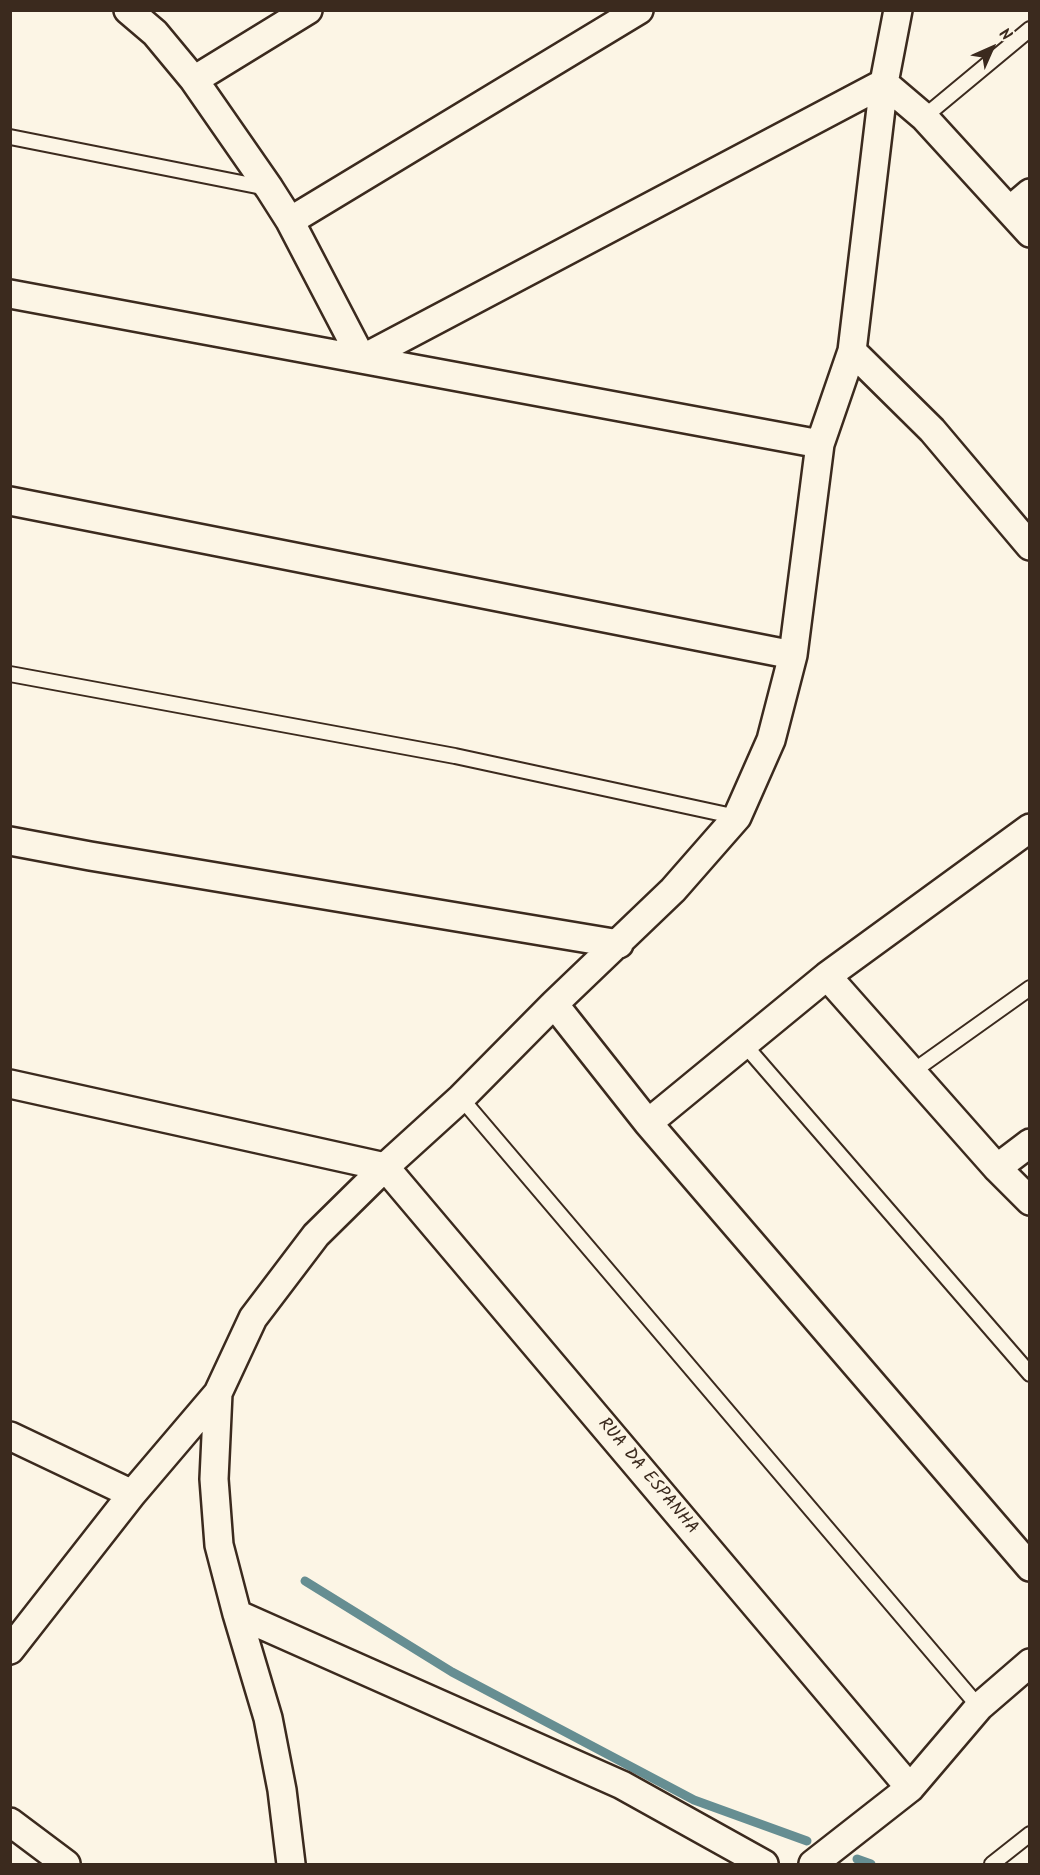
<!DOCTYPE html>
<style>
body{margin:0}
#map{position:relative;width:1040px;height:1875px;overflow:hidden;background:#fcf5e5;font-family:Kalam,sans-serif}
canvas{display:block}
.frame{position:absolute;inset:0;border:12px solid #3b2a1e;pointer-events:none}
.north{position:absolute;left:962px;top:18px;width:60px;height:60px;-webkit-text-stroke:4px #fcf5e5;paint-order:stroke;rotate:45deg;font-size:16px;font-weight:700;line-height:24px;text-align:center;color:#3b2a1e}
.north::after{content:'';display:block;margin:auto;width:21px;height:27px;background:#3b2a1e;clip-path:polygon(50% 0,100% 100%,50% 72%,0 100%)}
</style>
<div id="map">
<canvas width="1040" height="1875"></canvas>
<div class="frame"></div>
<div class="north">N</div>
</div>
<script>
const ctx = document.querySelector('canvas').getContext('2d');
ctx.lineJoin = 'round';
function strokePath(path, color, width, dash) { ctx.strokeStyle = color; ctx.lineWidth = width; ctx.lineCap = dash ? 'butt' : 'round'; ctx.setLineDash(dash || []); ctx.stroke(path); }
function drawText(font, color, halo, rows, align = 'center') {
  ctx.font = font + ' Kalam,sans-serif'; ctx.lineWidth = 4.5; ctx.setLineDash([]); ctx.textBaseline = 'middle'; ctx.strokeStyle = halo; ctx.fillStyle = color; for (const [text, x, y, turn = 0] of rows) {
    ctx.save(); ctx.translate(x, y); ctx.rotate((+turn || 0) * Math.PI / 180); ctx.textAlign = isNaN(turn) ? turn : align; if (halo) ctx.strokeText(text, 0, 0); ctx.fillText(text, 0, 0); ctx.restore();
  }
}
strokePath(new Path2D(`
 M305,1581L452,1672L694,1800L807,1841
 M857,1859L871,1864`), '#668e92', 9);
const lane = new Path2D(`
 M924,117L1030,29
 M10,137L267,188
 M10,674L455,756L737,817
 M743,1043L1030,1374
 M912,1072L1030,988
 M461,1098L979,1707
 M992,1864L1030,1834`);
const street = new Path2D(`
 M128,10L155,33L194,80L269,188L290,221L362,359L884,83
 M194,80L308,10
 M884,83L924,117L1030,233
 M1010,210L1030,193
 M290,221L639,10
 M10,294L820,444
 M852,351L932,430L1030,546
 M10,501L793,655
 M10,841L90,856L619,944
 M827,976L997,1168L1030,1201
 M554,1004L648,1123L1030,1567
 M10,1084L385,1167L910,1788
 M648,1123L827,976L1030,828
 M997,1168L1030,1143
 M218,1393L214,1479L219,1545L237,1614L268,1718L282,1790L291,1864
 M10,1436L132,1494
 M237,1614L622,1785L764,1864
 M10,1650L132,1494L218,1393L253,1318L316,1235L385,1167L461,1098L554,1004L673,890L737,817L771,740L793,655L820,444L852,351L884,83L898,10
 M10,1822L66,1864
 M813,1864L910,1788L979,1707L1030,1663`);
strokePath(lane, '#3b2a1e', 18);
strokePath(street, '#3b2a1e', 32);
strokePath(lane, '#fcf5e5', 14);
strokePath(street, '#fcf5e5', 27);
drawText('18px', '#3b2a1e', '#fcf5e5', [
 ["RUA DA ESPANHA",647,1477,50]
]);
</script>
